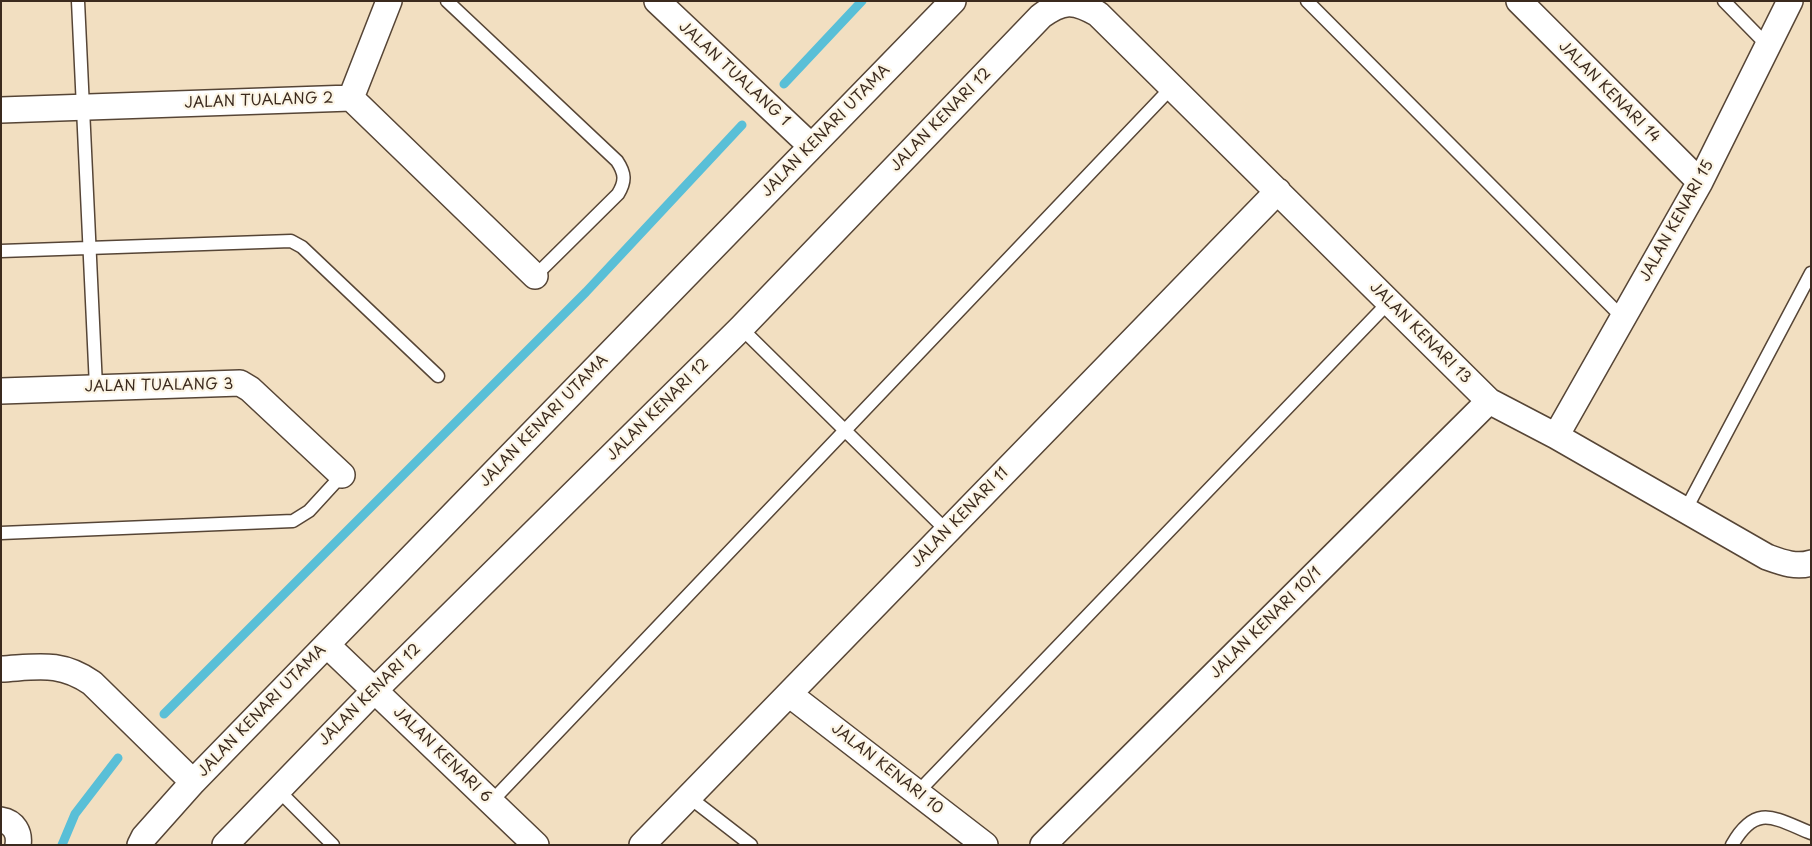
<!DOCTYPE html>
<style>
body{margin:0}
#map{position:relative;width:1812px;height:846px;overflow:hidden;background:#f2dfc1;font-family:"Playpen Sans",sans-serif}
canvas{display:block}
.frame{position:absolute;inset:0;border:2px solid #3b2a1e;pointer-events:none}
</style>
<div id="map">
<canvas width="1812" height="846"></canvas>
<div class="frame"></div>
</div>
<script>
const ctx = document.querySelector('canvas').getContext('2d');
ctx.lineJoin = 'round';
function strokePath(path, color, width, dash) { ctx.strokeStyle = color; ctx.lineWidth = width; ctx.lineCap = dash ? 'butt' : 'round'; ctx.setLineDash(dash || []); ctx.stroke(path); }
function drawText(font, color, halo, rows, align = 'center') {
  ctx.font = font + ' "Playpen Sans",sans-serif'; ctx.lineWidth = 4.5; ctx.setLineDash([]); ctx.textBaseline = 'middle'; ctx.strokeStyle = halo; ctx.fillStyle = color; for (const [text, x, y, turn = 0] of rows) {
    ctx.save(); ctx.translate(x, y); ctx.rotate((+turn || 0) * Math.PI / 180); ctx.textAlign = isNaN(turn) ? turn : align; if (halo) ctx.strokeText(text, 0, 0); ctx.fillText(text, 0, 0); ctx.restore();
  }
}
strokePath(new Path2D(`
 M784,84L862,1
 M164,714L586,292L742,125
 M62,845L75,814L118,758`), '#59bfd7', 9);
const lane = new Path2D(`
 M78,1L96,387
 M447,1L617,161C625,173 626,181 618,194L535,276
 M1307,1L1623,318
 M1724,1L1768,46
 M1,251L291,241L302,247L438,376
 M741,328L947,531
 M1685,511L1811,273
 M1,533L293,521L309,511L342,475
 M278,790L333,845
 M917,793L1389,302
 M689,797L751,845
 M491,802L1172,87
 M1732,845C1756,803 1774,818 1811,833`);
const street = new Path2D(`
 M657,1L811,146
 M1519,1L1700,182
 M351,98L389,1
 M1,110L351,98L535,276
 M1,391L240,383L250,389L342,475
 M1556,436L1700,182L1790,1
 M327,645L536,845
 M1,669C38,667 60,661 92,683L193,782
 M789,694L985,845
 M1,820C14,822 20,833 18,845
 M140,845L144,837L193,782L953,1
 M225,845L374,691L741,328L1041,16C1063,0 1074,0 1098,14L1489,401L1556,436L1767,557C1781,562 1796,568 1811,563
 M642,845L1278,191
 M1043,845L1489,401`);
strokePath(lane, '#564536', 15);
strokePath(street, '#564536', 28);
strokePath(lane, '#fff', 12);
strokePath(street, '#fff', 25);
drawText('15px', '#3b2a1e', '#fcf5e5', [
 ["JALAN TUALANG 1",734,74,43],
 ["JALAN KENARI 14",1609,92,45],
 ["JALAN TUALANG 2",259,101,-2],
 ["JALAN KENARI 12",941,120,-46],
 ["JALAN KENARI UTAMA",826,131,-46],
 ["JALAN KENARI 15",1677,221,-61],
 ["JALAN KENARI 13",1420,333,45],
 ["JALAN TUALANG 3",159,386,-1],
 ["JALAN KENARI 12",658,410,-45],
 ["JALAN KENARI UTAMA",544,421,-46],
 ["JALAN KENARI 11",960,518,-46],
 ["JALAN KENARI 10/1",1266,623,-45],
 ["JALAN KENARI 12",370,695,-45],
 ["JALAN KENARI UTAMA",262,711,-46],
 ["JALAN KENARI 6",442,755,44],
 ["JALAN KENARI 10",887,769,38]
]);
</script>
